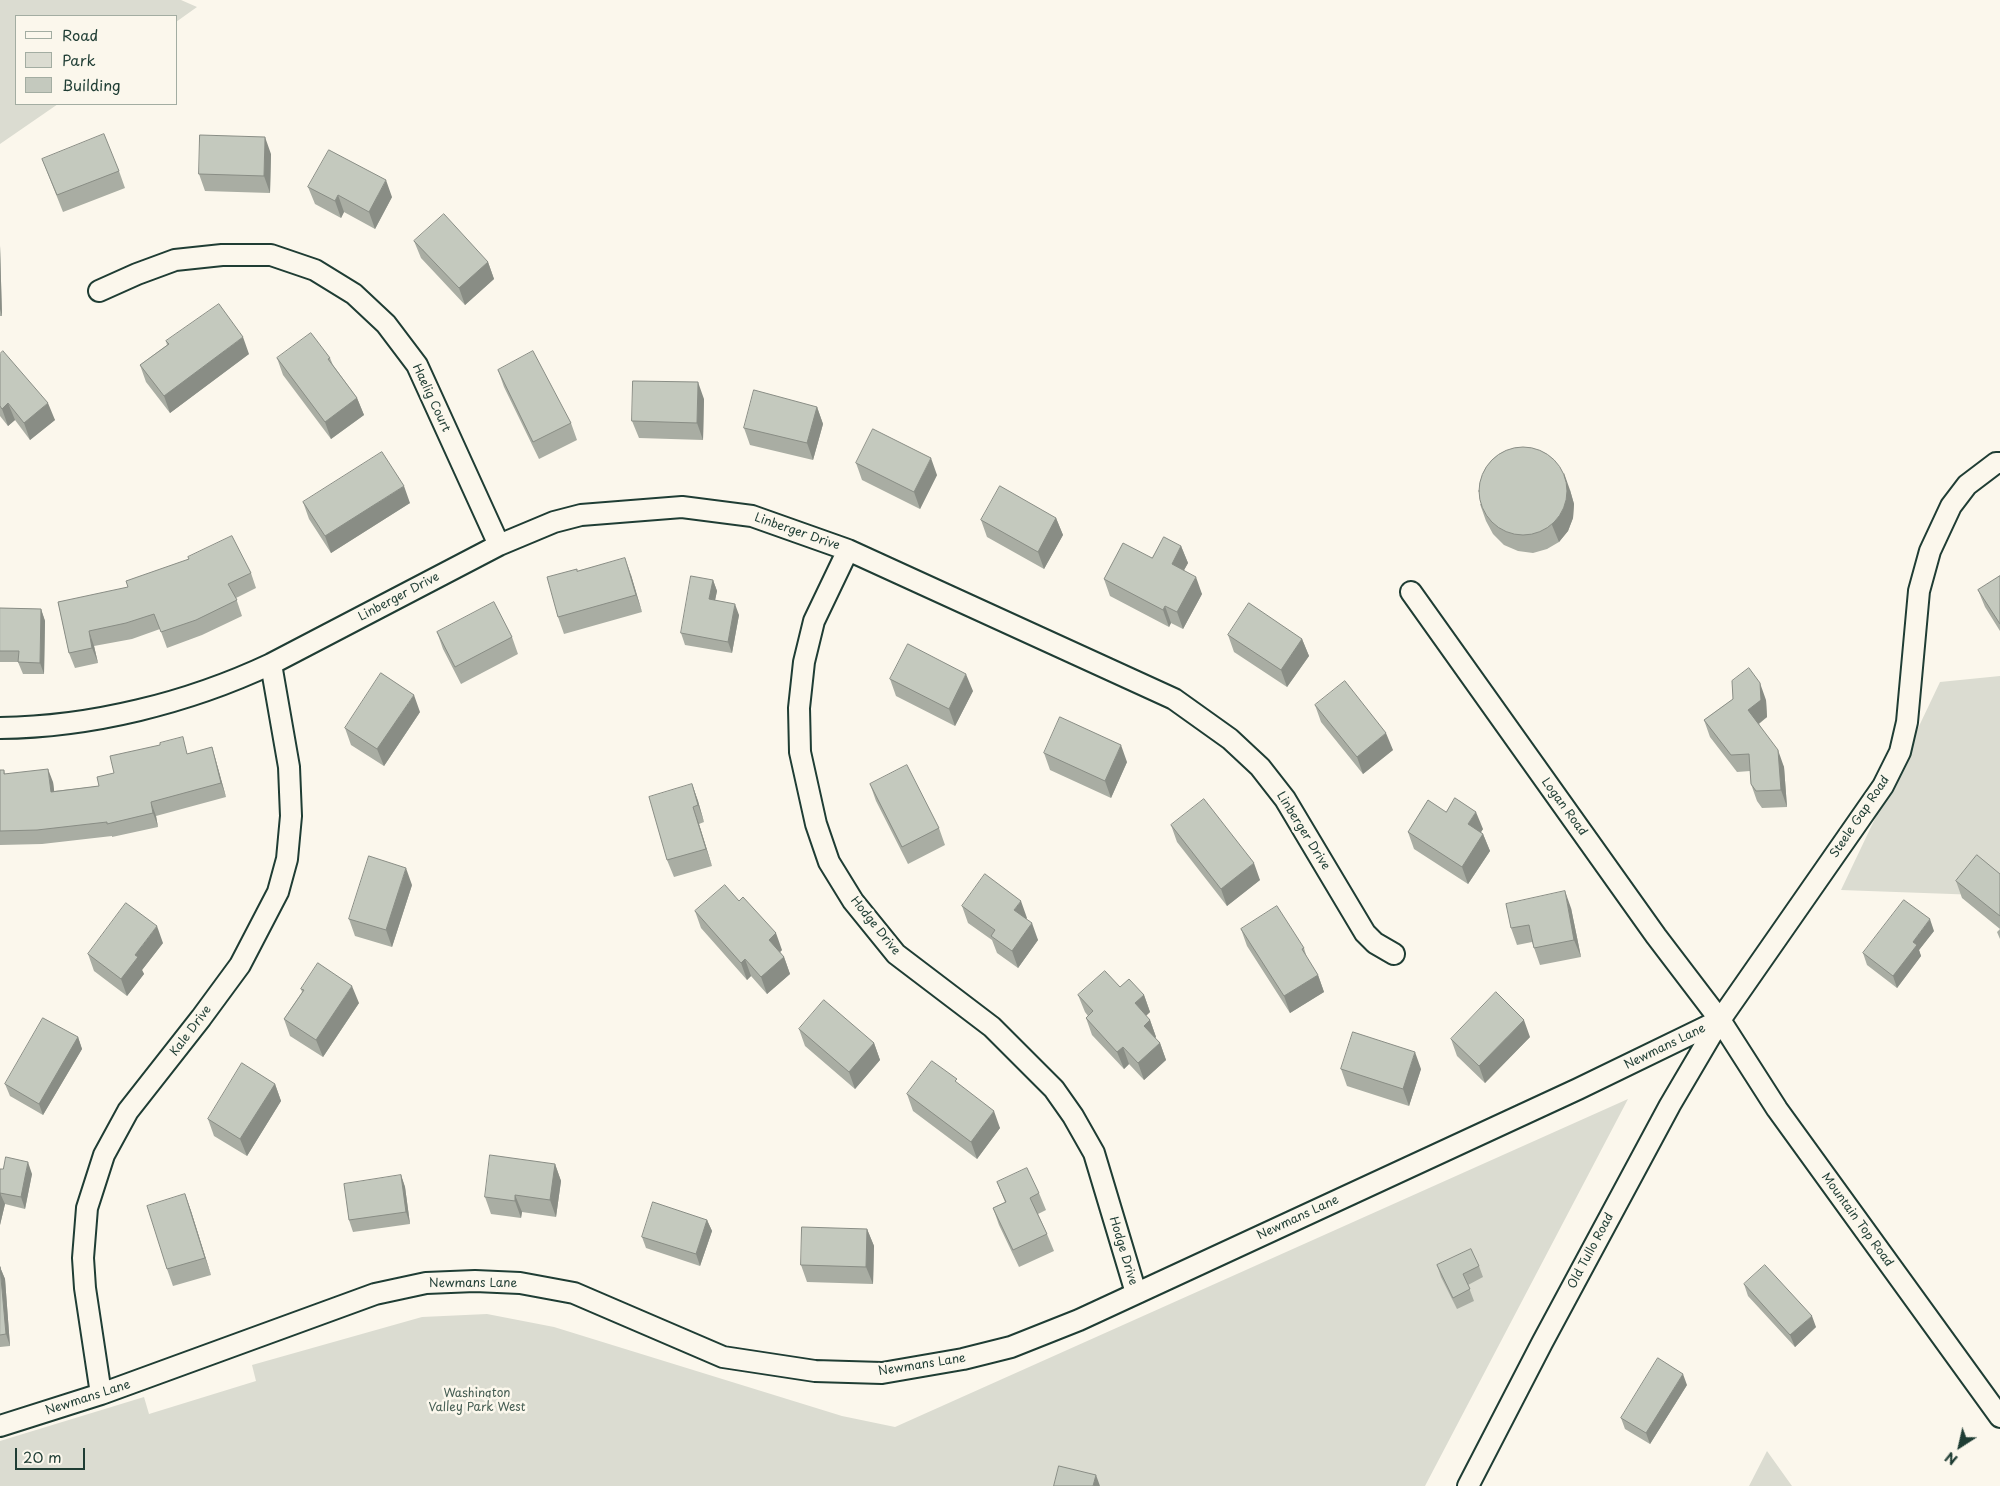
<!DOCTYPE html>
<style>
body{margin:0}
#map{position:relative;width:2000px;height:1486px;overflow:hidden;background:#fbf7ec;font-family:"Playpen Sans",sans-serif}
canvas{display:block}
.legend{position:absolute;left:15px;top:15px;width:162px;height:90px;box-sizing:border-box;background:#fbf7ec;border:1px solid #a3ada2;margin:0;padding:6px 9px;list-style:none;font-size:15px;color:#1f3d34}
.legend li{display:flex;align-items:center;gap:10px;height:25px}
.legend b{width:25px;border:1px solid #a3ada2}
.north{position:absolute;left:1935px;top:1421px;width:50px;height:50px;-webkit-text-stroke:4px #fbf7ec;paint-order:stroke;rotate:215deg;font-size:14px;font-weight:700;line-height:20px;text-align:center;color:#1f3d34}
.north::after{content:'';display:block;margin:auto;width:18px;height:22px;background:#1f3d34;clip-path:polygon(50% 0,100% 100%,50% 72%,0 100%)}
.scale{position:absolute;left:15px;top:1448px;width:70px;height:22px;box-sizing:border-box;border:2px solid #1f3d34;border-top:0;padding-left:6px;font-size:15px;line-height:18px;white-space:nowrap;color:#1f3d34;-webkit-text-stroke:4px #fbf7ec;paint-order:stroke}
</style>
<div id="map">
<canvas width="2000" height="1486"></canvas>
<ul class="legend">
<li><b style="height:6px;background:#fbf7ec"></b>Road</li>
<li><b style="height:14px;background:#dbdcd1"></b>Park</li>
<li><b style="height:14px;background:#c4c9be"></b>Building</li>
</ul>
<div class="north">N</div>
<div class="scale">20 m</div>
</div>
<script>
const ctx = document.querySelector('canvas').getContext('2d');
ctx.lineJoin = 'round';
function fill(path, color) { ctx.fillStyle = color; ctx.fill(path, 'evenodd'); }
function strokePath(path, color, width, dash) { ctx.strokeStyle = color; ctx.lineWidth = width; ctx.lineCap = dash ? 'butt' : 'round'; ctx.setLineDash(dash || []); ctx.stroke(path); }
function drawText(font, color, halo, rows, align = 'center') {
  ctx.font = font + ' "Playpen Sans",sans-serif'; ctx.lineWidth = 5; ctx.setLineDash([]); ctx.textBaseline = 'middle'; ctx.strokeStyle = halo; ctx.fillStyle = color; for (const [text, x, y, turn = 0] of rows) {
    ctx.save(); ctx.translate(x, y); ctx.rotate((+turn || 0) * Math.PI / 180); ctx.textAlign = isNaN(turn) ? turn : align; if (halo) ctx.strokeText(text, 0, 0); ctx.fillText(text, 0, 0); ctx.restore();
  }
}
fill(new Path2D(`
 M0,0H181L197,7L176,22V16H16V104H58L0,144Z
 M2000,676V909L1979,895L1841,890L1940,682Z
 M1628,1099L1425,1486H0V1441L144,1397L149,1414L256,1381L252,1365L422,1317L487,1314L554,1327L842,1416L895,1427Z
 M1767,1451L1792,1486H1749Z`), '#dbdcd1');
const minor = new Path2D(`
 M99,291L137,274L175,260L222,255H271L315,270L354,294L386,324L417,365L499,545
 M848,550L814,621L804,662L799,708L800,752L816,824L829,862L853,901L896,954L992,1027L1054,1089L1073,1116L1094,1153L1136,1293
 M1411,592L1656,936L1720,1020L1777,1109L2000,1417
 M0,728C91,727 188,703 271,664L499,545L554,522L581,515L682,507L752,516L848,550L1174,699L1230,739L1260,767L1285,799L1365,933L1375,943L1394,954
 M101,1394L85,1288L83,1258L87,1208L104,1155L128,1111L201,1018L240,965L278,892L287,859L291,816L289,767L271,664
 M0,1426L101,1394L375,1294L426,1283L475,1281L520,1283L574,1293L723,1357L815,1371L882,1373L963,1359L1011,1347L1079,1320L1578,1089L1720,1020
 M1468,1486L1542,1343L1670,1105L1720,1020L1883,786L1900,752L1907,722L1919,591L1930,551L1951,506L1967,485L1996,463H2000`);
strokePath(minor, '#1f3d34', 24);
strokePath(minor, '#fbf7ec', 20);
fill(new Path2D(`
 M271,154L270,193L205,191L199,174Z
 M42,159L119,171L125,188L63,212Z
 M308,187L392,197L375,229L344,212L341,218L315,204Z
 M414,241L488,262L494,279L465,305L421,258Z
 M0,245L2,316H0Z
 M166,341L249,354L170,413L146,382L140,365L167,345Z
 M0,354L55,420L30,440L15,420L8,426L0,416Z
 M277,358H330L333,365L357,398L364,415L331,439L283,375Z
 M498,370L571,423L577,440L539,459L504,387Z
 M704,399L703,440L639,438L632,421Z
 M817,407L823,424L813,460L750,445L744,428Z
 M856,463L937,475L920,509L862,480Z
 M1570,490L1574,504L1573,518L1568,531L1559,542L1547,549L1533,553L1518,551L1504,545L1493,534L1486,521L1480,504Z
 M303,502L410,503L331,553L309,519Z
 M1056,518L1063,535L1044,569L987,537L981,520Z
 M1181,546L1188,563L1184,570L1202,594L1183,629L1171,623L1169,627L1110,596L1104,579Z
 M578,571L631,575L642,612L564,634L558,617Z
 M251,573L256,588L236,598L242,616L202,635L167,648L160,629L132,639L94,646L98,663L75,668L69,653L58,602Z
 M2000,576V631L1985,607L1978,590Z
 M713,580L717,591L715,600L739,615L732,653L685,645L681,633Z
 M0,608L41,609L45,621L44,674H23L18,662H0Z
 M437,632L512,637L518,654L461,684L443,649Z
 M1228,635L1302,639L1309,656L1287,687L1234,652Z
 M890,679L973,691L955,726L896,696Z
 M1733,699L1766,700L1767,717L1759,724L1784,767L1787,807L1762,808L1757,801L1751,784L1750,771L1737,772L1710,737L1704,720Z
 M1315,705L1393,750L1363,774L1321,722Z
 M420,712L384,766L351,745L345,728Z
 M212,747L216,761L226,797L156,816L158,827L112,837V836L42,844L0,845V770H4L5,774L53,782L54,791L99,786L189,754Z
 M1044,753L1127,762L1111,798L1050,770Z
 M692,784L698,801L704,822L699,824L712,866L674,877L667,860Z
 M870,784L939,828L945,845L908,864L876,801Z
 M1446,812L1483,829L1481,832L1483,834L1490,851L1468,884L1414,849L1408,832Z
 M1171,825L1260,880L1227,906L1177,842Z
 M2000,874V939L1997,932L2000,929L1962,898L1956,881Z
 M412,885L392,947L355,936L349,919Z
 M962,906L1027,918L1026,919L1038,940L1018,968L997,953L992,940L968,923Z
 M1571,908L1581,957L1540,965L1532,942L1517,945L1511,928Z
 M695,911L782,950L780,952L784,957L790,974L767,994L751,976L747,980L701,928Z
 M1241,929L1304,948L1307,958L1318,975L1324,992L1290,1013L1247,946Z
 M1934,931L1919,950L1921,956L1897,988L1867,965L1863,953Z
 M163,943L142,970L144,974L127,996L94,971L88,954Z
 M1120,987L1144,995L1150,1012L1146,1016L1150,1020L1156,1037L1155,1038L1160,1043L1166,1060L1144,1080L1129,1064L1124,1069L1092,1035L1086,1018L1088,1016L1085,1012L1078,995Z
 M301,989L359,1003L323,1057L290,1036L284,1019L302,992Z
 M799,1029L874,1043L880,1060L855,1089L805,1046Z
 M78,1037L82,1049L43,1115L10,1096L5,1084Z
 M1530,1037L1485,1083L1457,1056L1451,1039Z
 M1341,1069H1421L1409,1106L1347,1086Z
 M275,1084L281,1101L247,1156L214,1136L208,1119Z
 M959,1084L1000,1128L977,1159L913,1111L907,1094Z
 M555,1164L561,1181L556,1217L522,1212L521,1218L491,1214L485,1197Z
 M0,1169L32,1174L25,1209L5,1204L0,1225Z
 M401,1175L405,1187L410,1224L353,1232L349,1220Z
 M997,1182L1039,1193L1046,1210L1038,1214L1047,1234L1054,1251L1019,1267L999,1225L993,1208L1005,1202Z
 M185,1194L191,1211L211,1275L173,1286L167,1269Z
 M707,1220L712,1231L700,1266L646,1248L642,1237Z
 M867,1229L874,1246L873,1284L807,1282L801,1265Z
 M1437,1265L1479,1266L1483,1277L1468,1285L1474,1301L1457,1309L1441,1277Z
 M0,1267L5,1279L10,1346L0,1347Z
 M1744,1284L1816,1327L1795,1347L1748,1296Z
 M1687,1385L1650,1444L1625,1429L1621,1418Z`), '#a9ada3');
fill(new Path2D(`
 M265,137L271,154L270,193L264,176Z
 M386,180L392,197L375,229L369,212Z
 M338,195L344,212L341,218L335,201Z
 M0,245V246L2,316L0,309Z
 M488,262L494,279L465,305L459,288Z
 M243,337L249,354L170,413L164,396Z
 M698,382L704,399L703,440L697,423Z
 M357,398L364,415L331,439L325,422Z
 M8,403L15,420L8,426L2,409Z
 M48,403L55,420L30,440L24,423Z
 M817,407L823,424L813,460L807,443Z
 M931,458L937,475L920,509L914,492Z
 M1564,473L1570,490L1574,504L1573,518L1568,531L1559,542L1552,525Z
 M404,486L410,503L331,553L325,536Z
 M1056,518L1063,535L1044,569L1038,552Z
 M1181,546L1188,563L1178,581L1172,564Z
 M625,558L631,575L642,612L636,595Z
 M1196,577L1202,594L1183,629L1177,612Z
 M713,580L717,591L713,610L709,599Z
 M735,604L739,615L732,653L728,642Z
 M1165,606L1171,623L1169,627L1163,610Z
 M41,609L45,621L44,674L40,663Z
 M89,631L94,646L98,663L92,648Z
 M1302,639L1309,656L1287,687L1281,670Z
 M966,674L973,691L955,726L949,709Z
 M1760,683L1766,700L1767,717L1754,727L1748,710Z
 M414,695L420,712L384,766L377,749Z
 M1386,733L1393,750L1363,774L1357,757Z
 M1121,745L1127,762L1111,798L1105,781Z
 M212,747L216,761L226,797L221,783Z
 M1778,750L1784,767L1787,807L1781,790Z
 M48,769L53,782L56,805L51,792Z
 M692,784L698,801L704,822L698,805Z
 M151,802L156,816L158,827L153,813Z
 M693,807L699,824L712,866L706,849Z
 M1476,812L1483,829L1475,841L1468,824Z
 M1483,834L1490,851L1468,884L1462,867Z
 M1254,863L1260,880L1227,906L1221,889Z
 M406,868L412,885L392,947L386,930Z
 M1565,891L1571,908L1581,957L1574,940Z
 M1021,901L1027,918L1020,927L1014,910Z
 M1930,919L1934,931L1919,950L1921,956L1897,988L1893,976L1913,942Z
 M1032,923L1038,940L1018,968L1012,951Z
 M157,926L163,943L142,970L144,974L127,996L121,979L135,955Z
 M776,933L782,950L775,957L769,940Z
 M784,957L790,974L767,994L761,977Z
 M745,959L751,976L747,980L741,963Z
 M1318,975L1324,992L1290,1013L1284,996Z
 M352,986L359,1003L323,1057L316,1040Z
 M1144,995L1150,1012L1141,1020L1135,1003Z
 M1150,1020L1156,1037L1150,1043L1144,1026Z
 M1524,1020L1530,1037L1485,1083L1479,1066Z
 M78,1037L82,1049L43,1115L39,1104Z
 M874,1043L880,1060L855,1089L849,1072Z
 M1160,1043L1166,1060L1144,1080L1138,1063Z
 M1123,1047L1129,1064L1124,1069L1117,1052Z
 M1415,1052L1421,1069L1409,1106L1403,1089Z
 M275,1084L281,1101L247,1156L240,1139Z
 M994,1111L1000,1128L977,1159L971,1142Z
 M28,1162L32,1174L25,1209L21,1197Z
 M555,1164L561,1181L556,1217L550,1200Z
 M401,1175L405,1187L410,1224L406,1212Z
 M0,1193L5,1204L0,1225Z
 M185,1194L191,1211L211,1275L205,1258Z
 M515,1195L522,1212L521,1218L515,1201Z
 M707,1220L712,1231L700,1266L696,1254Z
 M867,1229L874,1246L873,1284L866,1267Z
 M0,1267L5,1279L10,1346L6,1334Z
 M1812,1316L1816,1327L1795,1347L1790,1335Z
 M1683,1374L1687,1385L1650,1444L1646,1433Z
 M1096,1475L1100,1486H1093Z`), '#898d85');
const building = new Path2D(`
 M104,134L119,171L57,195L42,159Z
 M200,135L265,137L264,176L199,174Z
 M329,150L386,180L369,212L338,195L335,201L308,187Z
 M444,214L488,262L459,288L414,241Z
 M219,304L243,337L164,396L140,365L169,344L166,341Z
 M311,333L330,358L328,359L357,398L325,422L277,358Z
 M3,351L48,403L24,423L8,403L2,409L0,406V354Z
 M533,351L571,423L533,442L498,370Z
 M633,381L698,382L697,423L632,421Z
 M754,390L817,407L807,443L744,428Z
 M873,429L931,458L914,492L856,463Z
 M1479 491a44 44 0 1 1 88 0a44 44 0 1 1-88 0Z
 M382,452L404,486L325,536L303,502Z
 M1000,486L1056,518L1038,552L981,520Z
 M232,536L251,573L228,584L237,600L196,620L161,632L154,614L126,623L89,631L92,648L69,653L58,602L128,587L126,581L189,559L188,557Z
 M1164,537L1181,546L1172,564L1196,577L1177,612L1165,606L1163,610L1104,579L1123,543L1152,558Z
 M625,558L636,595L558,617L547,577L577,569V571Z
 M691,576L713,580L709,599L735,604L728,642L681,633Z
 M2000,576V624L1978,590Z
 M494,602L512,637L455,667L437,632Z
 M1249,603L1302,639L1281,670L1228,635Z
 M0,608L41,609L40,663L18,662L19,651H0Z
 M908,644L966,674L949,709L890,679Z
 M1749,668L1760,683L1761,700L1748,710L1778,750L1781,790L1756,791L1751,784L1749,754L1731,755L1704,720L1733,699L1732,681Z
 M381,673L414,695L377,749L345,728Z
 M1345,681L1386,733L1357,757L1315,705Z
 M1060,717L1121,745L1105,781L1044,753Z
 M183,737L187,754L212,747L221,783L151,802L153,813L107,824V822L37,830L0,831V770H4V774L48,769L51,792L99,786L97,777L114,773L110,756L160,745V743Z
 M907,765L939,828L902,847L870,784Z
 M692,784L698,805L693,807L706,849L667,860L649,797Z
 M1455,798L1476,812L1468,824L1483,834L1462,867L1408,832L1428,800L1446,812Z
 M1204,799L1254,863L1221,889L1171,825Z
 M1977,855L2000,874V916L1956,881Z
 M369,856L406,868L386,930L349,919Z
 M985,874L1021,901L1014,910L1032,923L1012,951L991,936L995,930L962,906Z
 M725,885L739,901L743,897L776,933L769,940L784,957L761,977L745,959L741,963L695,911Z
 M1565,891L1574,940L1534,948L1529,925L1511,928L1506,904Z
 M1904,900L1930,919L1913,942L1917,945L1893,976L1863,953Z
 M126,903L157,926L135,955L138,957L121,979L88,954Z
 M1277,906L1304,948L1302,949L1318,975L1284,996L1241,929Z
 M318,963L352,986L316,1040L284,1019L304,990L301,989Z
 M1105,971L1120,987L1129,979L1144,995L1135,1003L1150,1020L1144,1026L1160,1043L1138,1063L1123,1047L1117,1052L1086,1018L1093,1011L1078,995Z
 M1496,992L1524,1020L1479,1066L1451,1039Z
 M824,1000L874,1043L849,1072L799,1029Z
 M43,1018L78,1037L39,1104L5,1084Z
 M1353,1032L1415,1052L1403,1089L1341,1069Z
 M932,1061L957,1079L955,1081L994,1111L971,1142L907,1094Z
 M242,1063L275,1084L240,1139L208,1119Z
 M490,1155L555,1164L550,1200L515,1195V1201L485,1197Z
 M6,1157L28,1162L21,1197L0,1193V1195V1169H3Z
 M1027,1168L1039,1193L1030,1198L1047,1234L1013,1250L993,1208L1006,1202L997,1182Z
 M401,1175L406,1212L349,1220L344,1184Z
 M185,1194L205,1258L167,1269L147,1206Z
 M653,1202L707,1220L696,1254L642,1237Z
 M802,1227L867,1229L866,1267L801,1265Z
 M1471,1249L1479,1266L1463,1274L1470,1289L1453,1298L1437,1265Z
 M1765,1265L1812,1316L1790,1335L1744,1284Z
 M0,1267L6,1334L0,1335Z
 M1658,1358L1683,1374L1646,1433L1621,1418Z
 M1059,1466L1096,1475L1093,1486H1054Z`);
fill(building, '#c4c9be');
strokePath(building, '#898d85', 1);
drawText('12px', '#1f3d34', '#fbf7ec', [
 ["Haelig Court",431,398,65],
 ["Linberger Drive",797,532,19],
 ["Linberger Drive",399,597,-28],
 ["Logan Road",1564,807,54],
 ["Steele Gap Road",1860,817,-56],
 ["Linberger Drive",1303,831,58],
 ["Hodge Drive",875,926,51],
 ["Kale Drive",191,1031,-53],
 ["Newmans Lane",1665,1047,-26],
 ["Newmans Lane",1298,1218,-25],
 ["Mountain Top Road",1857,1220,54],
 ["Hodge Drive",1123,1251,73],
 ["Old Tullo Road",1591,1251,-62],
 ["Newmans Lane",473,1284],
 ["Newmans Lane",922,1365,-9],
 ["Newmans Lane",88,1398,-18]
]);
drawText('12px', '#455d53', '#fbf7ec', [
 ["Washington",477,1394],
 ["Valley Park West",477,1408]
]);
</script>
